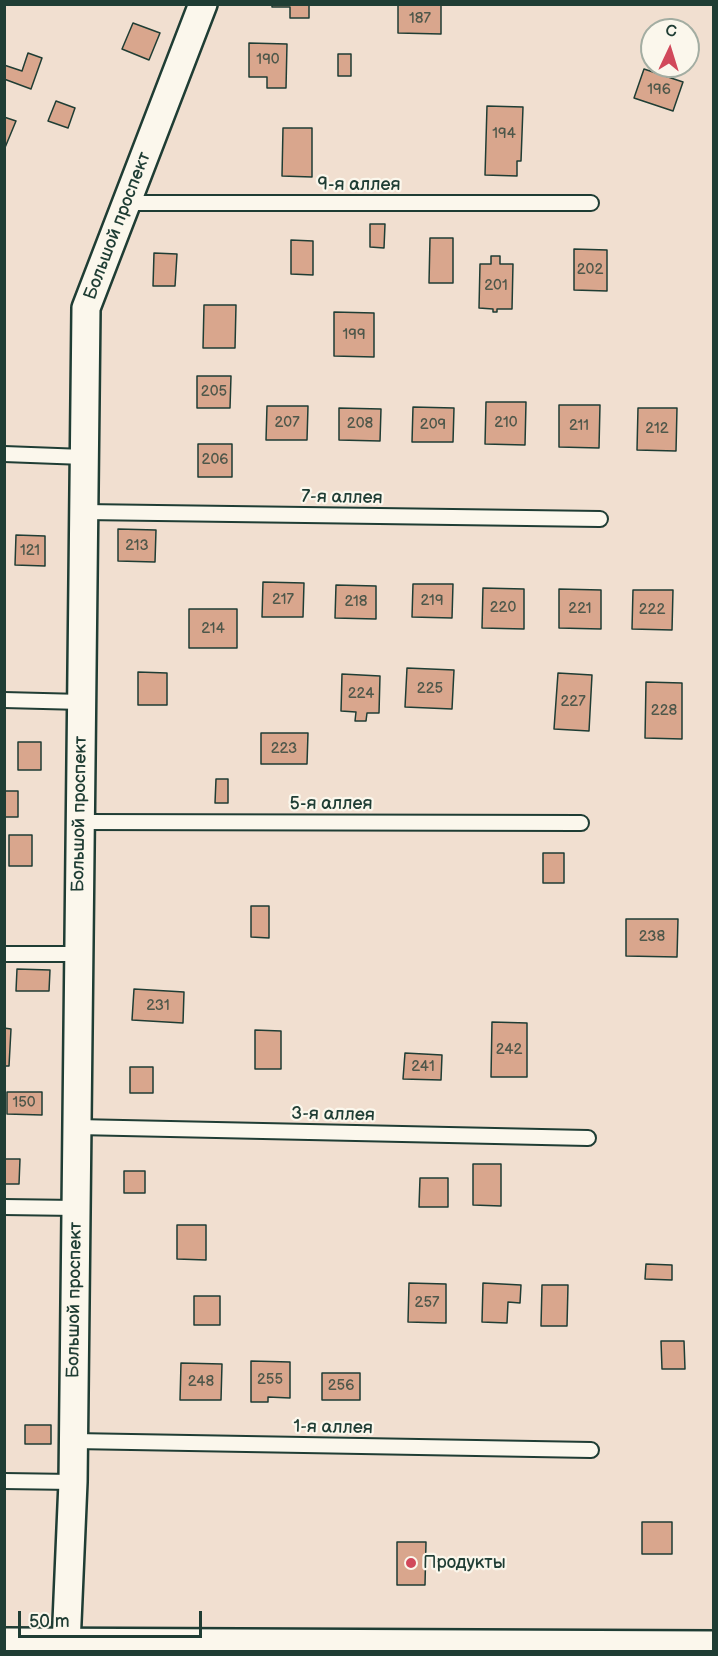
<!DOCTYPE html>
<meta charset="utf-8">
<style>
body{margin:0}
#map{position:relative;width:718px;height:1656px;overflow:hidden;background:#f1dfd0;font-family:"Balsamiq Sans",sans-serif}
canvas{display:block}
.frame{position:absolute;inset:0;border:6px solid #1f3d34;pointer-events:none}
.north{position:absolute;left:640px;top:18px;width:60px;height:60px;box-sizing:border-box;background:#fbf7ec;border:2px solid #a3ada2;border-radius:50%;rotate:4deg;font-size:16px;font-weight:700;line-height:24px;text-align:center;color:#1f3d34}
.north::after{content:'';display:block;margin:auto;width:21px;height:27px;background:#d1495b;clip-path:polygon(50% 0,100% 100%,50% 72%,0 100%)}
.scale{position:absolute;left:18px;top:1611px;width:184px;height:27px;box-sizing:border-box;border:3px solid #1f3d34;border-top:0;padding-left:8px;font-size:18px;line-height:21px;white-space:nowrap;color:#1f3d34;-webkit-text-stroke:4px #fbf7ec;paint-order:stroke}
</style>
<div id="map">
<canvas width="718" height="1656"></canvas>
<div class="frame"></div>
<div class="north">С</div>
<div class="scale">50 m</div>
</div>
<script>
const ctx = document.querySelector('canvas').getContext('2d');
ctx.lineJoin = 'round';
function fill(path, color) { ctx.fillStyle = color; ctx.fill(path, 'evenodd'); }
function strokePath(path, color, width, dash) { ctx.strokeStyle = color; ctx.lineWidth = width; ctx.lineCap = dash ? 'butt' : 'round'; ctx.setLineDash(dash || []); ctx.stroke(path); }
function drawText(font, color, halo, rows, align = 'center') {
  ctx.font = font + ' "Balsamiq Sans",sans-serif'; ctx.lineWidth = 4.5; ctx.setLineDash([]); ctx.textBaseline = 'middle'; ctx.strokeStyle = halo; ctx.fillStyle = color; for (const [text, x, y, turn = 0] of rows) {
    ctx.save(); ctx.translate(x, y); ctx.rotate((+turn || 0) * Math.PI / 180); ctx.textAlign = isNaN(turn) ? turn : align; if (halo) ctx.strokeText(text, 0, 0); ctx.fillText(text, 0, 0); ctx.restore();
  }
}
const building = new Path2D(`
 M272,4H309V18H290V7H272Z
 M398,4H441V34L398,33Z
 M133,23L160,33L149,60L122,49Z
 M249,43L287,44L286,88H267V77H249Z
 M28,53L42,58L31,89L4,79V65L22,71Z
 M338,54H351V76H338Z
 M644,69L683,82L673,111L634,98Z
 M56,101L75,108L68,128L48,121Z
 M487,106L523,107L521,161H517V176L485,175Z
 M4,117L16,121L4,150Z
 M283,128H312V177L282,176Z
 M370,224H385L384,248L370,247Z
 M430,238H453V283H429Z
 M291,240L313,241V275L291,274Z
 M574,249L607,250V291L574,290Z
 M154,253L177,254L175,286H153Z
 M491,256H500V264H513L512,309H497V312H493V309L479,308L480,264H491Z
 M204,305H236L235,348H203Z
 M334,312L374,313V357L334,356Z
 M197,376H231L230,408H197Z
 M486,402H526L525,445L485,444Z
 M559,405H600L599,448L559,447Z
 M267,406H308L307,440H266Z
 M413,407L454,408L453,442H412Z
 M339,408L381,409L380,441L339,440Z
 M638,408H677L676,451L637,450Z
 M198,444H232V477H198Z
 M118,529L156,530L155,562L118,561Z
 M16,535L45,536V566L15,565Z
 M263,582L304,583L303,617H262Z
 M413,584H453L452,618L412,617Z
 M336,585L376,586V619L335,618Z
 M483,588L524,589V629L482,628Z
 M559,589L601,590V629L559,628Z
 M633,590H673L672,630L632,629Z
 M189,609H237V648H189Z
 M407,668L454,670L452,709L405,707Z
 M138,672L167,673V705H138Z
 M558,673L592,675L589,731L554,729Z
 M342,674L380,676L379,713H367L366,721H355L356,712L341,711Z
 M646,682L682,683V739L645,738Z
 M261,733H308L307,764H261Z
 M18,742H41V770H18Z
 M216,779H228V803H215Z
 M4,791H18V817H4Z
 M9,835H32V866H9Z
 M543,853H564V883H543Z
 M251,906H269V938L251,937Z
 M626,919H678L677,957L626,956Z
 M17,969L50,970L49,991H16Z
 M134,989L184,992L183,1023L132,1020Z
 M492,1022L527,1023V1077H491Z
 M4,1028L11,1029L9,1066H4Z
 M255,1030L281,1031V1069H255Z
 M405,1053L442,1055L441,1080L403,1079Z
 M130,1067H153V1093H130Z
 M7,1092H42V1115L7,1114Z
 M4,1159H20L19,1184H4Z
 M473,1164H501V1206L473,1205Z
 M124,1171H145V1193H124Z
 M420,1178H448V1207H419Z
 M177,1225H206V1260L177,1259Z
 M646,1264L672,1265V1280L645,1279Z
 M409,1283L446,1284V1323L408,1322Z
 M483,1283L521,1285L520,1303L508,1302L507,1323L482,1322Z
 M542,1285H568L567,1326H541Z
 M194,1296H220V1325H194Z
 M661,1341H684L685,1369H662Z
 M251,1361L290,1362V1398L268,1397V1402H251Z
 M181,1363L222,1364L221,1400H180Z
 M322,1373H360V1400H322Z
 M25,1425H51V1444H25Z
 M642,1522H672V1554H642Z
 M397,1542H426L425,1585H397Z`);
fill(building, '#d9a68d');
strokePath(building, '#1f3d34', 1.5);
const lane = new Path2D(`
 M126,203H591
 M4,454L84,457
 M84,512L600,519
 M4,700L82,702
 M80,822L581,823
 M4,954H79
 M77,1127L588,1138
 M4,1207L76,1208
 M74,1441L591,1450
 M4,1481L73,1482`);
const street = new Path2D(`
 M66,1645L73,1482L86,308L203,4`);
const secondary = new Path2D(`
 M4,1645L714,1648`);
strokePath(lane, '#1f3d34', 18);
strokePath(street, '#1f3d34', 32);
strokePath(secondary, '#1f3d34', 38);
strokePath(lane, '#fbf7ec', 14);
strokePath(street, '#fbf7ec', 27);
strokePath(secondary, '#fbf7ec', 33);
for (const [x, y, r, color] of [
 [411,1563,6,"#d1495b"]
]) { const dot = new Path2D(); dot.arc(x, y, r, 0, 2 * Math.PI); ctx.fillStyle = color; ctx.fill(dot); strokePath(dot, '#fbf7ec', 2); }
drawText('15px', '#4e574a', null, [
 ["187",420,19],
 ["190",268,60],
 ["196",659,90],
 ["194",504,134],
 ["202",590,270],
 ["201",496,286],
 ["199",354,335],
 ["205",214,392],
 ["207",287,423],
 ["210",506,423],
 ["208",360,424],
 ["209",433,425],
 ["211",579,426],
 ["212",657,429],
 ["206",215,460],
 ["213",137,546],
 ["121",30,551],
 ["217",283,600],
 ["219",432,601],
 ["218",356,602],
 ["220",503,608],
 ["221",580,609],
 ["222",652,610],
 ["214",213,629],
 ["225",430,689],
 ["224",361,694],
 ["227",573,702],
 ["228",664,711],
 ["223",284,749],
 ["238",652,937],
 ["231",158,1006],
 ["242",509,1050],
 ["241",423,1067],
 ["150",24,1103],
 ["257",427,1303],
 ["255",270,1380],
 ["248",201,1382],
 ["256",341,1386]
]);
drawText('18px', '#1f3d34', '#fbf7ec', [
 ["9-я аллея",359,185],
 ["Большой проспект",118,226,-69],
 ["7-я аллея",342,498,1],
 ["5-я аллея",331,804],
 ["Большой проспект",80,814,-89],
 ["3-я аллея",333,1115,1],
 ["Большой проспект",75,1300,-89],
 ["1-я аллея",333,1428,1]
]);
drawText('18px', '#1f3d34', '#fbf7ec', [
 ["Продукты",423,1563]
], 'left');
</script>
